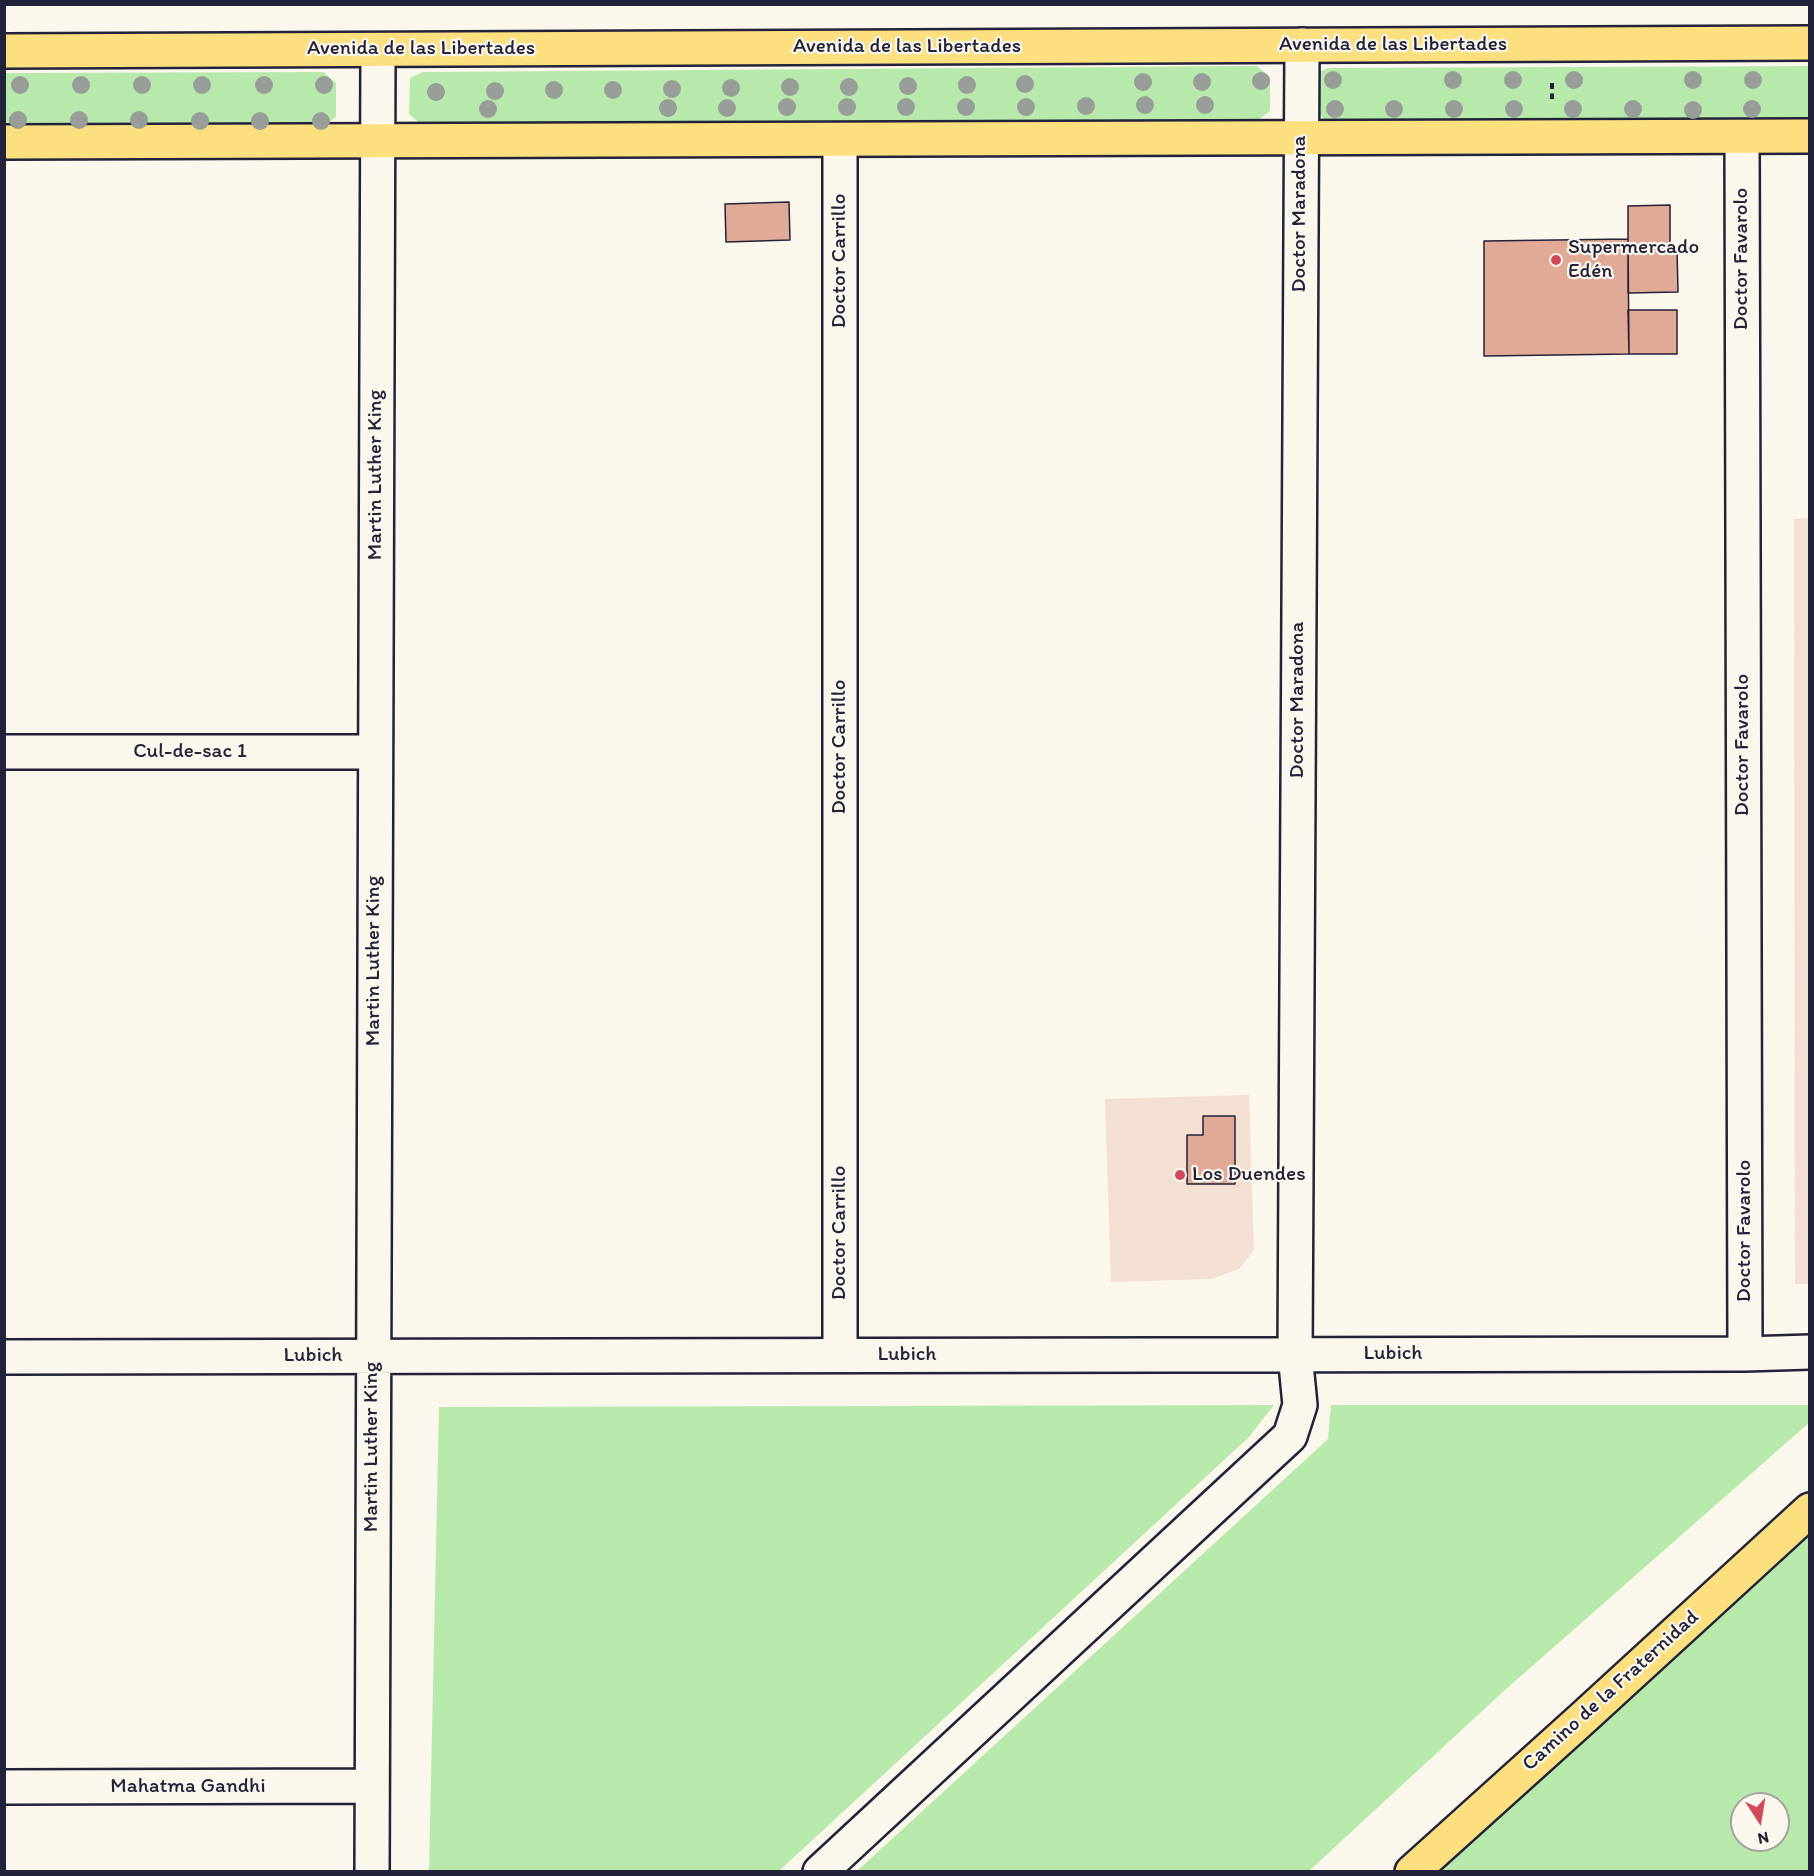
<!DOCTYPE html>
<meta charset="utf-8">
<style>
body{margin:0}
#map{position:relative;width:1814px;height:1876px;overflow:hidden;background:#fbf7ec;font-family:Itim,sans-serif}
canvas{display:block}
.frame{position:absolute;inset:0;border:6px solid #22223b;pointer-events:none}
.north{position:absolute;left:1730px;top:1792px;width:60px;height:60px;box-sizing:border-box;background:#fbf7ec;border:2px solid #a4a2a5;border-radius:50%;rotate:168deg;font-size:16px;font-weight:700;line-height:24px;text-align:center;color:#22223b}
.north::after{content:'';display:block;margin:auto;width:21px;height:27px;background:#d1495b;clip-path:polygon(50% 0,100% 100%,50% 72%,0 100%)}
</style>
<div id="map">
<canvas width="1814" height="1876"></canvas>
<div class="frame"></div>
<div class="north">N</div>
</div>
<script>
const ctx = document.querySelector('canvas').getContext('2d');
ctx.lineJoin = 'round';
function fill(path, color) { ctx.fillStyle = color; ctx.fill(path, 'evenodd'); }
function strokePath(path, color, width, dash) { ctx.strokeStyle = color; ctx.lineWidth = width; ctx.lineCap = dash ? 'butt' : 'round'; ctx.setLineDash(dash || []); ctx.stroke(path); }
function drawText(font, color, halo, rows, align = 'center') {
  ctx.font = font + ' Itim,sans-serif'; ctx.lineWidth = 4.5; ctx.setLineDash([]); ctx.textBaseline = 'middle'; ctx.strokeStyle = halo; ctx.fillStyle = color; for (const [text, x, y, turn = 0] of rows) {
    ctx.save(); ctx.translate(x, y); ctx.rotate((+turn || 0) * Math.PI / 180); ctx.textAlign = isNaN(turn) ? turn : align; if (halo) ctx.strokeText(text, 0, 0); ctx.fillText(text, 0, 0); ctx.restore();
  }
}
fill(new Path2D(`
 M1809,518L1810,1284H1795L1794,519Z
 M1249,1095L1254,1250L1239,1269L1211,1279L1111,1282L1105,1099Z`), '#f3e0d2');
fill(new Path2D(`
 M1257,66L1270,77V111L1257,121L424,127L409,114L410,78L423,72Z
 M1809,66V121L1329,123L1314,110L1315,74L1328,68Z
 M323,72L336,83V117L322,127L5,128L4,73Z
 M1274,1405L1249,1437L779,1871H429L439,1407Z
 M1331,1405H1809L1810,1422L1505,1690L1309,1871H857L1328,1439Z
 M1809,1510V1871L1412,1872ZM1742,1804H1778V1840H1742Z`), '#b7eaaa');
const building = new Path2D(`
 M789,202L790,240L726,242L725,204Z
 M1670,205V249H1628V206Z
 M1628,239L1629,354L1484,356V241Z
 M1628,249H1677L1678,292L1628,293Z
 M1628,310H1677V354H1629Z
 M1203,1116H1235V1184H1187V1135H1203Z`);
fill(building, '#e0aa96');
strokePath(building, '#22223b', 1.5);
const minor = new Path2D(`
 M1742,137L1745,1354
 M840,140V1355
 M4,752H375
 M4,1357L1745,1354L1810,1352
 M4,1787L372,1786
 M372,1872L378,50
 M820,1872L1290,1436L1300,1405L1295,1354L1302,45`);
const major = new Path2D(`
 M4,51L1810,43
 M4,142L1810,136
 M1412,1872L1583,1718L1810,1510`);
strokePath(minor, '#22223b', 38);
strokePath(major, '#22223b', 38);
strokePath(new Path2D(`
 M1552,83V99`), '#22223b', 4, [6, 4.5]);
strokePath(minor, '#fbf7ec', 33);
strokePath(major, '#fce080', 33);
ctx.fillStyle = '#989d9a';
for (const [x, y] of [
 [1333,80],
 [1453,80],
 [1513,80],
 [1574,80],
 [1693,80],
 [1753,80],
 [1261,81],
 [1143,82],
 [1202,82],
 [1025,84],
 [20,85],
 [81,85],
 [142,85],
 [202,85],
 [264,85],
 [324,85],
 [967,85],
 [908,86],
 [790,87],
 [849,87],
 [731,88],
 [672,89],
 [554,90],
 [613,90],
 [495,91],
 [436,92],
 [1145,105],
 [1205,105],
 [1086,106],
 [787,107],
 [847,107],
 [906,107],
 [966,107],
 [1026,107],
 [668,108],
 [727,108],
 [488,109],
 [1335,109],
 [1394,109],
 [1454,109],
 [1514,109],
 [1573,109],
 [1633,109],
 [1752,109],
 [1693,110],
 [18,120],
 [79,120],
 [139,120],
 [200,121],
 [260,121],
 [321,121]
]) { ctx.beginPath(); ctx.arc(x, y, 9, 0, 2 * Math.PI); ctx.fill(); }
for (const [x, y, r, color] of [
 [1556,260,6,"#d1495b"],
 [1180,1175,6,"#d1495b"]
]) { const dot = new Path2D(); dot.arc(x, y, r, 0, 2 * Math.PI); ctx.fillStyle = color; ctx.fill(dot); strokePath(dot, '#fbf7ec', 2); }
drawText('21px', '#22223b', '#fbf7ec', [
 ["Avenida de las Libertades",1393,45],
 ["Avenida de las Libertades",907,47],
 ["Avenida de las Libertades",421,49],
 ["Doctor Maradona",1300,214,-90],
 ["Doctor Favarolo",1742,259,-90],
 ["Doctor Carrillo",840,261,-90],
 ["Martin Luther King",376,475,-90],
 ["Doctor Maradona",1298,700,-90],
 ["Doctor Favarolo",1743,745,-90],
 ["Doctor Carrillo",840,747,-90],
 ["Cul-de-sac 1",190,752],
 ["Martin Luther King",374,961,-90],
 ["Doctor Favarolo",1745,1231,-90],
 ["Doctor Carrillo",840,1233,-90],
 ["Lubich",1393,1354],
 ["Lubich",907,1355],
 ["Lubich",313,1356],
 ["Martin Luther King",372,1447,-90],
 ["Camino de la Fraternidad",1611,1691,-42],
 ["Mahatma Gandhi",188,1787]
]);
drawText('21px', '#22223b', '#fbf7ec', [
 ["Supermercado",1568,248],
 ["Edén",1568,272],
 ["Los Duendes",1192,1175]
], 'left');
</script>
